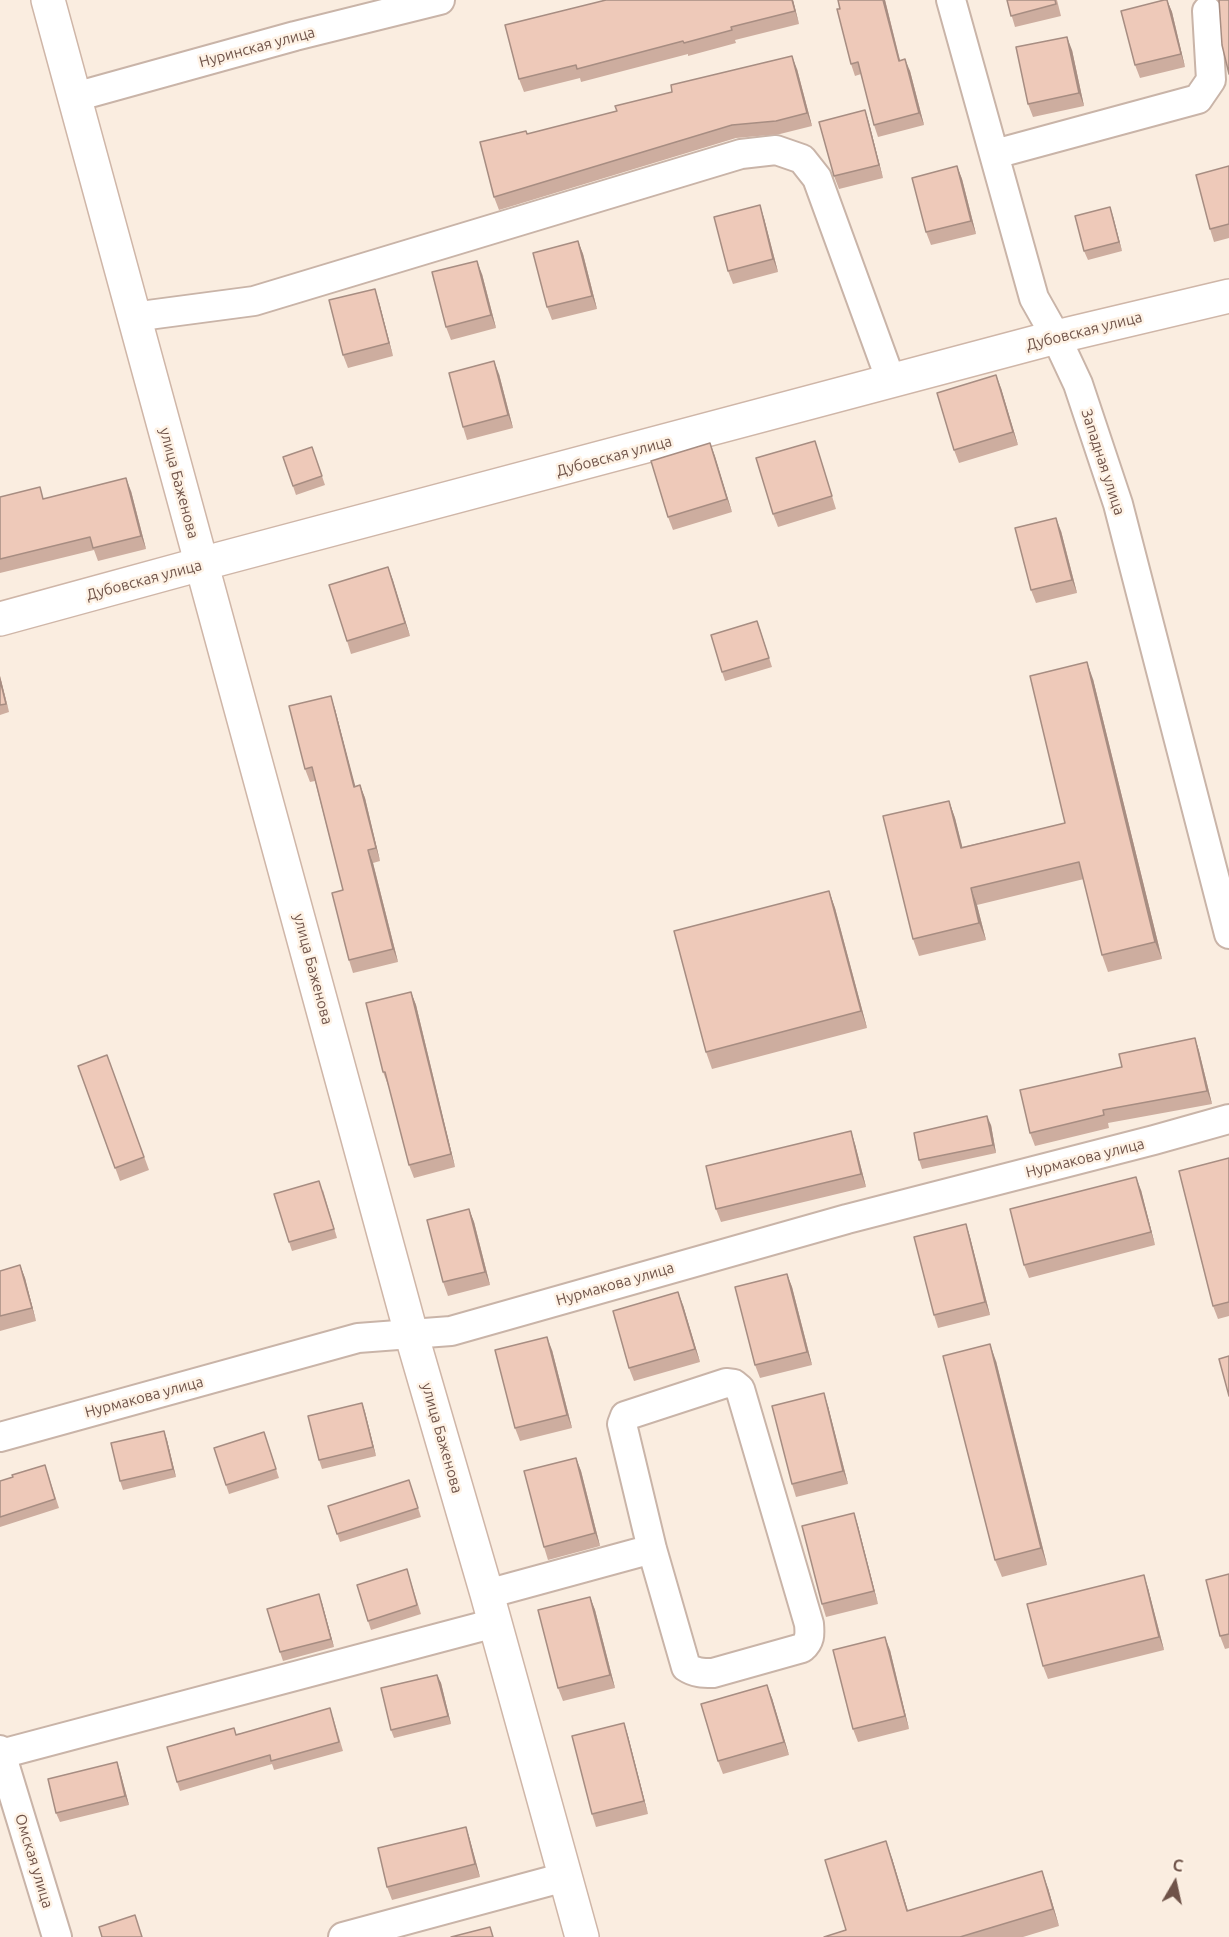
<!DOCTYPE html>
<meta charset="utf-8">
<style>
body{margin:0}
#map{position:relative;width:1229px;height:1937px;overflow:hidden;background:#faede0;font-family:Ubuntu,sans-serif}
canvas{display:block}
.north{position:absolute;left:1145px;top:1853px;width:60px;height:60px;-webkit-text-stroke:4px #fef2e5;paint-order:stroke;rotate:9deg;font-size:16px;font-weight:700;line-height:24px;text-align:center;color:#6f5349}
.north::after{content:'';display:block;margin:auto;width:21px;height:27px;background:#6f5349;clip-path:polygon(50% 0,100% 100%,50% 72%,0 100%)}
</style>
<div id="map">
<canvas width="1229" height="1937"></canvas>
<div class="north">С</div>
</div>
<script>
const ctx = document.querySelector('canvas').getContext('2d');
ctx.lineJoin = 'round';
function strokePath(path, color, width, dash) { ctx.strokeStyle = color; ctx.lineWidth = width; ctx.lineCap = dash ? 'butt' : 'round'; ctx.setLineDash(dash || []); ctx.stroke(path); }
function fill(path, color) { ctx.fillStyle = color; ctx.fill(path, 'evenodd'); }
function drawText(font, color, halo, rows, align = 'center') {
  ctx.font = font + ' Ubuntu,sans-serif'; ctx.lineWidth = 5; ctx.setLineDash([]); ctx.textBaseline = 'middle'; ctx.strokeStyle = halo; ctx.fillStyle = color; for (const [text, x, y, turn = 0] of rows) {
    ctx.save(); ctx.translate(x, y); ctx.rotate((+turn || 0) * Math.PI / 180); ctx.textAlign = isNaN(turn) ? turn : align; if (halo) ctx.strokeText(text, 0, 0); ctx.fillText(text, 0, 0); ctx.restore();
  }
}
const street = new Path2D(`
 M951,0L1034,298L1056,337L1078,384L1118,504L1229,934
 M75,97L295,36L440,0
 M995,154L1198,99L1211,80L1207,11
 M133,317L254,301L741,154L776,150L802,159L817,178L891,381
 M726,1383L734,1384L740,1389L809,1624C810,1635 810,1641 802,1648L713,1673C703,1673 695,1673 686,1667L652,1549L622,1424L625,1416Z
 M0,1437L358,1338L451,1331L847,1219L1154,1140L1229,1119
 M487,1594L652,1549
 M0,1750L57,1937
 M1,1754L495,1623
 M343,1937L565,1877`);
const secondary = new Path2D(`
 M48,0L411,1333L487,1594L582,1937
 M0,619L201,564L1056,337L1229,296`);
strokePath(street, '#c9b4a8', 32);
strokePath(secondary, '#cfb6a8', 36);
strokePath(street, '#fff', 28);
strokePath(secondary, '#fff', 33);
fill(new Path2D(`
 M606,0H793L799,24L735,40L736,43L688,56V54L581,82L580,78L524,92L519,79Z
 M838,0H885L900,60L910,71L924,125L878,137L874,125L861,74L855,76L851,64Z
 M1007,0H1057L1061,16L1015,27Z
 M1167,0L1172,12L1185,67L1140,78L1135,65Z
 M1072,50L1084,106L1033,117L1028,104Z
 M797,69L812,126L780,134L736,138L499,210L494,197L527,134Z
 M865,110L869,123L883,178L839,189L834,176Z
 M957,166L962,179L976,234L931,245L926,232Z
 M1229,166V238L1214,242L1210,229Z
 M1110,207L1122,251L1088,260L1084,251Z
 M764,218L778,272L733,284L728,271Z
 M578,241L583,254L597,309L552,320L547,307Z
 M482,274L496,328L451,340L446,327Z
 M379,302L393,356L348,368L343,355Z
 M499,374L513,428L467,440L463,427Z
 M1001,388L1018,445L959,463L954,450Z
 M710,443L732,512L673,530L668,517Z
 M312,447L325,485L296,495L283,457Z
 M819,454L836,509L778,527L773,514Z
 M131,491L146,549L98,561L94,550L0,573V497L44,499Z
 M1061,531L1077,593L1036,603L1031,590Z
 M388,567L410,636L351,654L347,641Z
 M760,629L772,667L725,681L722,672Z
 M0,676L9,712L0,715Z
 M1093,679L1162,959L1108,972L1102,955L1084,879L977,905L986,940L919,956L913,939L949,801L955,818L962,847L1065,823Z
 M335,709L355,787L360,785L365,798L380,861L373,863L398,962L353,973L349,960L343,890L315,781L310,782L305,769Z
 M829,891L835,908L867,1028L712,1069L706,1052Z
 M411,992L416,1005L455,1167L414,1178L409,1165L389,1085H388L383,1072Z
 M1195,1038L1199,1051L1212,1104L1108,1123L1109,1128L1035,1146L1030,1133L1122,1067Z
 M107,1055L149,1170L120,1181L78,1066Z
 M991,1125L996,1153L922,1169L919,1160Z
 M855,1144L866,1187L721,1222L716,1209Z
 M1229,1158V1316L1218,1319L1213,1306Z
 M323,1190L337,1238L292,1251L289,1242Z
 M1141,1190L1155,1245L1029,1278L1024,1265Z
 M469,1209L474,1222L490,1285L448,1296L443,1282Z
 M966,1224L970,1237L990,1315L938,1328L934,1315Z
 M20,1265L25,1278L36,1321L0,1331V1271Z
 M787,1274L792,1287L812,1365L760,1378L755,1365Z
 M683,1305L700,1362L634,1381L629,1368Z
 M552,1350L572,1428L520,1441L515,1428Z
 M996,1361L1047,1565L1002,1577L995,1560Z
 M362,1403L365,1412L376,1456L322,1469L319,1460Z
 M828,1406L848,1484L796,1497L792,1484Z
 M164,1431L167,1440L176,1477L123,1490L120,1481Z
 M267,1441L279,1478L229,1494L226,1485Z
 M576,1458L581,1471L600,1546L548,1560L544,1547Z
 M48,1474L59,1508L0,1527V1481Z
 M409,1480L421,1517L340,1542L328,1506Z
 M854,1513L858,1526L878,1604L826,1617L822,1604Z
 M407,1569L421,1614L371,1630L368,1621Z
 M1229,1574V1648L1225,1649L1220,1636Z
 M1148,1588L1164,1650L1048,1679L1043,1666Z
 M590,1597L595,1610L615,1688L563,1701L558,1688Z
 M322,1603L334,1647L283,1661L280,1652Z
 M890,1650L909,1729L858,1742L853,1729Z
 M437,1675L441,1683L451,1724L394,1738L391,1730Z
 M772,1698L789,1755L723,1774L718,1761Z
 M333,1717L343,1751L274,1770L272,1764L180,1791L177,1782L236,1734Z
 M624,1723L628,1736L648,1814L596,1827L592,1814Z
 M120,1771L129,1805L60,1822L56,1813Z
 M466,1827L470,1840L480,1877L392,1900L387,1887Z
 M892,1858L908,1911L1048,1888L1059,1926L1023,1937H824L846,1930Z`), '#cdad9f');
fill(new Path2D(`
 M792,0H793L799,24L795,11Z
 M883,0H885L903,73L899,61Z
 M1167,0L1172,12L1185,67L1181,54Z
 M1067,37L1072,50L1084,106L1079,93Z
 M792,56L797,69L812,126L807,113Z
 M905,59L910,71L924,125L919,113Z
 M865,110L869,123L883,178L879,165Z
 M957,166L962,179L976,234L971,221Z
 M760,205L764,218L778,272L773,259Z
 M1110,207L1113,216L1122,251L1119,242Z
 M578,241L583,254L597,309L592,296Z
 M477,261L482,274L496,328L491,315Z
 M375,289L379,302L393,356L389,343Z
 M494,361L499,374L513,428L508,415Z
 M996,375L1001,388L1018,445L1013,432Z
 M710,443L715,456L732,512L727,499Z
 M126,478L131,491L146,549L141,536Z
 M1056,518L1061,531L1077,593L1072,580Z
 M388,567L393,580L410,636L405,623Z
 M1087,662L1093,679L1162,959L1155,942Z
 M0,676L9,712L0,680Z
 M331,696L335,709L359,800L354,787Z
 M360,785L365,798L380,861L376,848Z
 M949,801L955,818L967,865L961,848Z
 M368,850L373,863L398,962L393,949Z
 M971,888L977,905L986,940L979,923Z
 M829,891L835,908L867,1028L861,1011Z
 M411,992L416,1005L455,1167L451,1154Z
 M1195,1038L1199,1051L1212,1104L1207,1091Z
 M987,1116L991,1125L996,1153L993,1145Z
 M851,1131L855,1144L866,1187L861,1174Z
 M1136,1177L1141,1190L1155,1245L1151,1232Z
 M469,1209L474,1222L490,1285L485,1272Z
 M966,1224L970,1237L990,1315L985,1302Z
 M20,1265L25,1278L36,1321L32,1308Z
 M787,1274L792,1287L812,1365L807,1352Z
 M678,1292L683,1305L700,1362L695,1349Z
 M547,1337L552,1350L572,1428L567,1415Z
 M990,1344L996,1361L1047,1565L1041,1548Z
 M824,1393L828,1406L848,1484L843,1471Z
 M362,1403L365,1412L376,1456L373,1447Z
 M164,1431L167,1440L176,1477L173,1469Z
 M576,1458L581,1471L600,1546L595,1533Z
 M854,1513L858,1526L878,1604L874,1591Z
 M1144,1575L1148,1588L1164,1650L1159,1637Z
 M319,1594L322,1603L334,1647L331,1639Z
 M590,1597L595,1610L615,1688L610,1675Z
 M885,1637L890,1650L909,1729L905,1716Z
 M437,1675L441,1683L451,1724L448,1716Z
 M767,1685L772,1698L789,1755L784,1742Z
 M624,1723L628,1736L648,1814L644,1801Z
 M117,1762L120,1771L129,1805L125,1796Z
 M466,1827L470,1840L480,1877L475,1864Z
 M886,1841L892,1858L913,1928L907,1911Z
 M1042,1871L1048,1888L1059,1926L1053,1909Z`), '#a78d82');
const building = new Path2D(`
 M606,0H792L795,11L731,27L732,30L684,43L683,41L577,69L576,65L519,79L505,25Z
 M838,0H883L899,61L905,59L919,113L874,125L858,62L851,64L837,9H840Z
 M1007,0H1055L1056,4L1011,16Z
 M1164,0H1167L1181,54L1135,65L1121,11Z
 M1219,0H1229V74L1222,45Z
 M1067,37L1079,93L1028,104L1016,47Z
 M792,56L807,113L776,121L732,125L494,197L480,142L526,131L527,134L617,111L615,106L672,92L671,85Z
 M865,110L879,165L834,176L819,122Z
 M957,166L971,221L926,232L912,178Z
 M1229,166V224L1210,229L1196,175Z
 M760,205L773,259L728,271L714,217Z
 M1110,207L1119,242L1084,251L1075,216Z
 M578,241L592,296L547,307L533,253Z
 M477,261L491,315L446,327L432,272Z
 M375,289L389,343L343,355L329,300Z
 M494,361L508,415L463,427L449,373Z
 M996,375L1013,432L954,450L937,393Z
 M815,441L832,496L773,514L756,458Z
 M710,443L727,499L668,517L651,461Z
 M312,447L322,476L293,486L283,457Z
 M126,478L141,536L93,548L90,537L0,559V497L40,487L43,499Z
 M1056,518L1072,580L1031,590L1015,528Z
 M388,567L405,623L347,641L329,585Z
 M757,621L769,658L722,672L711,635Z
 M1087,662L1155,942L1102,955L1079,862L971,888L979,923L913,939L883,816L949,801L961,848L1065,823L1030,676Z
 M0,680L6,704L0,705Z
 M331,696L354,787L360,785L376,848L368,850L393,949L349,960L332,893L343,890L312,767L305,769L289,706Z
 M829,891L861,1011L706,1052L674,931Z
 M411,992L451,1154L409,1165L385,1072H383L366,1003Z
 M1195,1038L1207,1091L1103,1110L1104,1115L1030,1133L1020,1090L1122,1067L1119,1054Z
 M107,1055L144,1157L115,1168L78,1066Z
 M987,1116L993,1145L919,1160L914,1133Z
 M851,1131L861,1174L716,1209L706,1166Z
 M1229,1158V1302L1213,1306L1179,1171Z
 M1136,1177L1151,1232L1024,1265L1010,1209Z
 M319,1181L334,1229L289,1242L274,1194Z
 M469,1209L485,1272L443,1282L427,1220Z
 M966,1224L985,1302L934,1315L914,1237Z
 M20,1265L32,1308L0,1316V1271Z
 M787,1274L807,1352L755,1365L735,1287Z
 M678,1292L695,1349L629,1368L613,1311Z
 M547,1337L567,1415L515,1428L495,1350Z
 M990,1344L1041,1548L995,1560L943,1356Z
 M1229,1356V1396L1219,1359Z
 M824,1393L843,1471L792,1484L772,1406Z
 M362,1403L373,1447L319,1460L308,1416Z
 M164,1431L173,1469L120,1481L111,1443Z
 M264,1432L276,1469L226,1485L214,1448Z
 M576,1458L595,1533L544,1547L524,1471Z
 M45,1465L55,1499L0,1517V1481L13,1477L12,1475Z
 M409,1480L418,1508L337,1534L328,1506Z
 M854,1513L874,1591L822,1604L802,1526Z
 M407,1569L417,1605L368,1621L357,1585Z
 M1229,1574V1634L1220,1636L1206,1580Z
 M1144,1575L1159,1637L1043,1666L1027,1604Z
 M319,1594L331,1639L280,1652L267,1609Z
 M590,1597L610,1675L558,1688L538,1610Z
 M885,1637L905,1716L853,1729L833,1650Z
 M437,1675L448,1716L391,1730L381,1688Z
 M767,1685L784,1742L718,1761L701,1704Z
 M330,1708L339,1742L271,1761L270,1755L177,1782L167,1747L234,1728L236,1735Z
 M624,1723L644,1801L592,1814L572,1736Z
 M117,1762L125,1796L56,1813L48,1779Z
 M466,1827L475,1864L387,1887L378,1848Z
 M886,1841L907,1911L1042,1871L1053,1909L960,1937H824L846,1930L825,1860Z
 M135,1915L142,1937H102L99,1927Z
 M490,1927L493,1937H451Z`);
fill(building, '#eec9b9');
strokePath(building, '#a78d82', 1.5);
drawText('15px', '#6f5349', '#fef2e5', [
 ["Нуринская улица",257,47,-15],
 ["Дубовская улица",1084,331,-14],
 ["Дубовская улица",614,456,-15],
 ["Западная улица",1103,462,72],
 ["улица Баженова",179,483,75],
 ["Дубовская улица",144,580,-15],
 ["улица Баженова",313,969,75],
 ["Нурмакова улица",1085,1158,-14],
 ["Нурмакова улица",615,1284,-16],
 ["Нурмакова улица",144,1397,-15],
 ["улица Баженова",442,1438,74],
 ["Омская улица",34,1861,73]
]);
</script>
